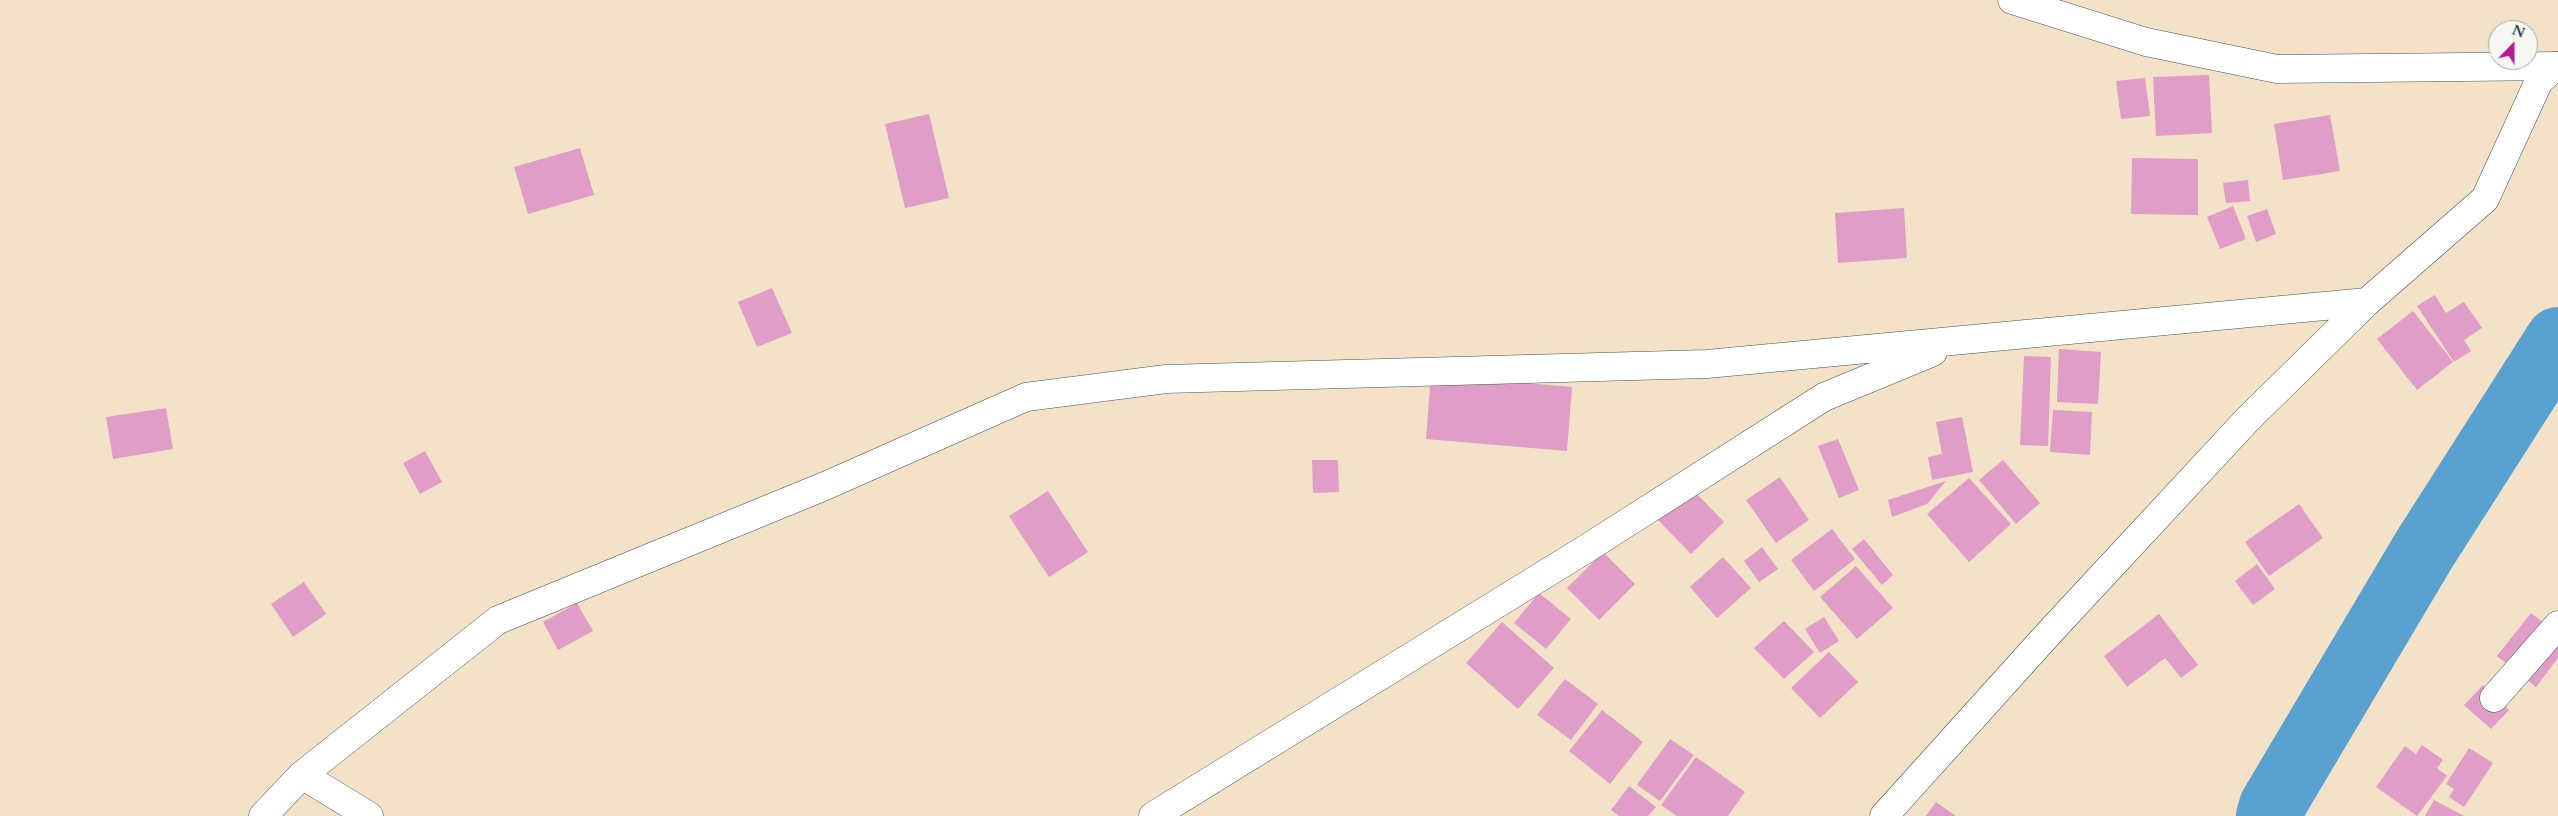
<!DOCTYPE html>
<style>
body{margin:0}
#map{position:relative;width:2558px;height:816px;overflow:hidden;background:#f3e1c8;font-family:Cardo,serif}
canvas{display:block}
.north{position:absolute;left:2488px;top:20px;width:50px;height:50px;box-sizing:border-box;background:#f6f6f2;border:1px solid #a0aca6;border-radius:50%;rotate:22deg;font-size:14px;font-weight:700;line-height:20px;text-align:center;color:#1f3d34}
.north::after{content:'';display:block;margin:auto;width:18px;height:22px;background:#b5179e;clip-path:polygon(50% 0,100% 100%,50% 72%,0 100%)}
</style>
<div id="map">
<canvas width="2558" height="816"></canvas>
<div class="north">N</div>
</div>
<script>
const ctx = document.querySelector('canvas').getContext('2d');
ctx.lineJoin = 'round';
function strokePath(path, color, width, dash) { ctx.strokeStyle = color; ctx.lineWidth = width; ctx.lineCap = dash ? 'butt' : 'round'; ctx.setLineDash(dash || []); ctx.stroke(path); }
function fill(path, color) { ctx.fillStyle = color; ctx.fill(path, 'evenodd'); }
strokePath(new Path2D(`
 M2269,816L2272,806L2424,550L2558,340`), '#59a1d0', 66);
fill(new Path2D(`
 M2209,75L2212,133L2156,136L2153,77Z
 M2145,78L2150,116L2121,119L2116,81Z
 M929,114L949,198L905,208L885,124Z
 M2330,115L2340,171L2283,180L2274,124Z
 M580,148L594,195L528,214L514,167Z
 M2132,158L2198,159V215L2131,214Z
 M2248,180L2250,201L2226,203L2223,183Z
 M2233,206L2246,239L2220,249L2207,217Z
 M1904,208L1907,258L1838,263L1835,213Z
 M2267,209L2276,234L2256,242L2247,216Z
 M772,288L792,333L757,347L738,302Z
 M2435,295L2446,313L2464,302L2482,328L2464,340L2471,351L2454,362L2417,306Z
 M2413,311L2453,362L2417,390L2377,339Z
 M2059,349L2101,352L2098,404L2057,402Z
 M2024,356L2051,357L2048,446L2020,445Z
 M1431,375L1572,387L1567,451L1426,439Z
 M166,408L173,449L113,459L106,417Z
 M2053,410L2092,412L2090,455L2050,452Z
 M1962,417L1973,472L1932,480L1928,457L1942,454L1936,422Z
 M1838,439L1859,490L1839,498L1818,446Z
 M425,451L442,482L420,494L403,463Z
 M1312,460H1338L1339,492L1313,493Z
 M2003,460L2040,503L2016,524L1979,480Z
 M1780,477L1809,520L1776,543L1746,500Z
 M1969,478L2011,524L1969,562L1927,514Z
 M1946,481L1927,504L1892,517L1888,500Z
 M1691,488L1724,522L1691,554L1658,520Z
 M1048,491L1088,552L1049,577L1009,516Z
 M2299,504L2323,538L2269,576L2245,542Z
 M1832,529L1855,559L1814,591L1791,560Z
 M1864,539L1893,575L1882,585L1852,549Z
 M1762,547L1778,569L1759,582L1744,561Z
 M1603,552L1635,584L1599,620L1567,588Z
 M1723,557L1751,588L1717,618L1690,587Z
 M2257,564L2275,589L2253,605L2235,581Z
 M1856,566L1893,608L1857,639L1820,597Z
 M304,582L326,614L293,637L271,604Z
 M1539,593L1571,619L1546,649L1514,623Z
 M577,603L593,631L558,650L543,622Z
 M2531,613L2558,634V658L2536,687L2497,656Z
 M2159,614L2198,665L2181,678L2165,658L2127,687L2104,656Z
 M1824,617L1839,641L1820,653L1805,629Z
 M1784,621L1814,652L1784,679L1754,648Z
 M1502,622L1554,668L1518,709L1466,663Z
 M1829,652L1858,682L1820,718L1791,688Z
 M1565,679L1598,704L1571,740L1537,715Z
 M2483,685L2509,710L2491,729L2464,705Z
 M1602,710L1643,742L1610,784L1569,751Z
 M1670,739L1694,755L1660,801L1637,785Z
 M2422,745L2443,760L2437,768L2447,776L2417,816L2376,787L2405,746L2416,754Z
 M2469,748L2493,763L2464,807L2449,797L2454,789L2446,784Z
 M1696,757L1745,792L1728,816H1677L1661,805Z
 M1629,786L1656,807L1648,816H1619L1611,810Z
 M2434,800L2464,816H2425Z
 M1936,802L1956,816H1926Z`), '#df9dc8');
const minor = new Path2D(`
 M2494,698L2558,625
 M302,775L369,816
 M263,816L302,775L498,620L825,486L1026,397L1166,379L1707,364L2367,302
 M1153,816L1589,547L1824,397L1933,352
 M1884,816L2049,633L2247,420L2367,302L2485,199L2539,81L2556,66`);
const major = new Path2D(`
 M2012,0L2146,42L2277,69L2558,66`);
strokePath(minor, '#3f564a', 29);
strokePath(major, '#3f564a', 29);
strokePath(minor, '#fff', 28);
strokePath(major, '#fff', 28);
</script>
